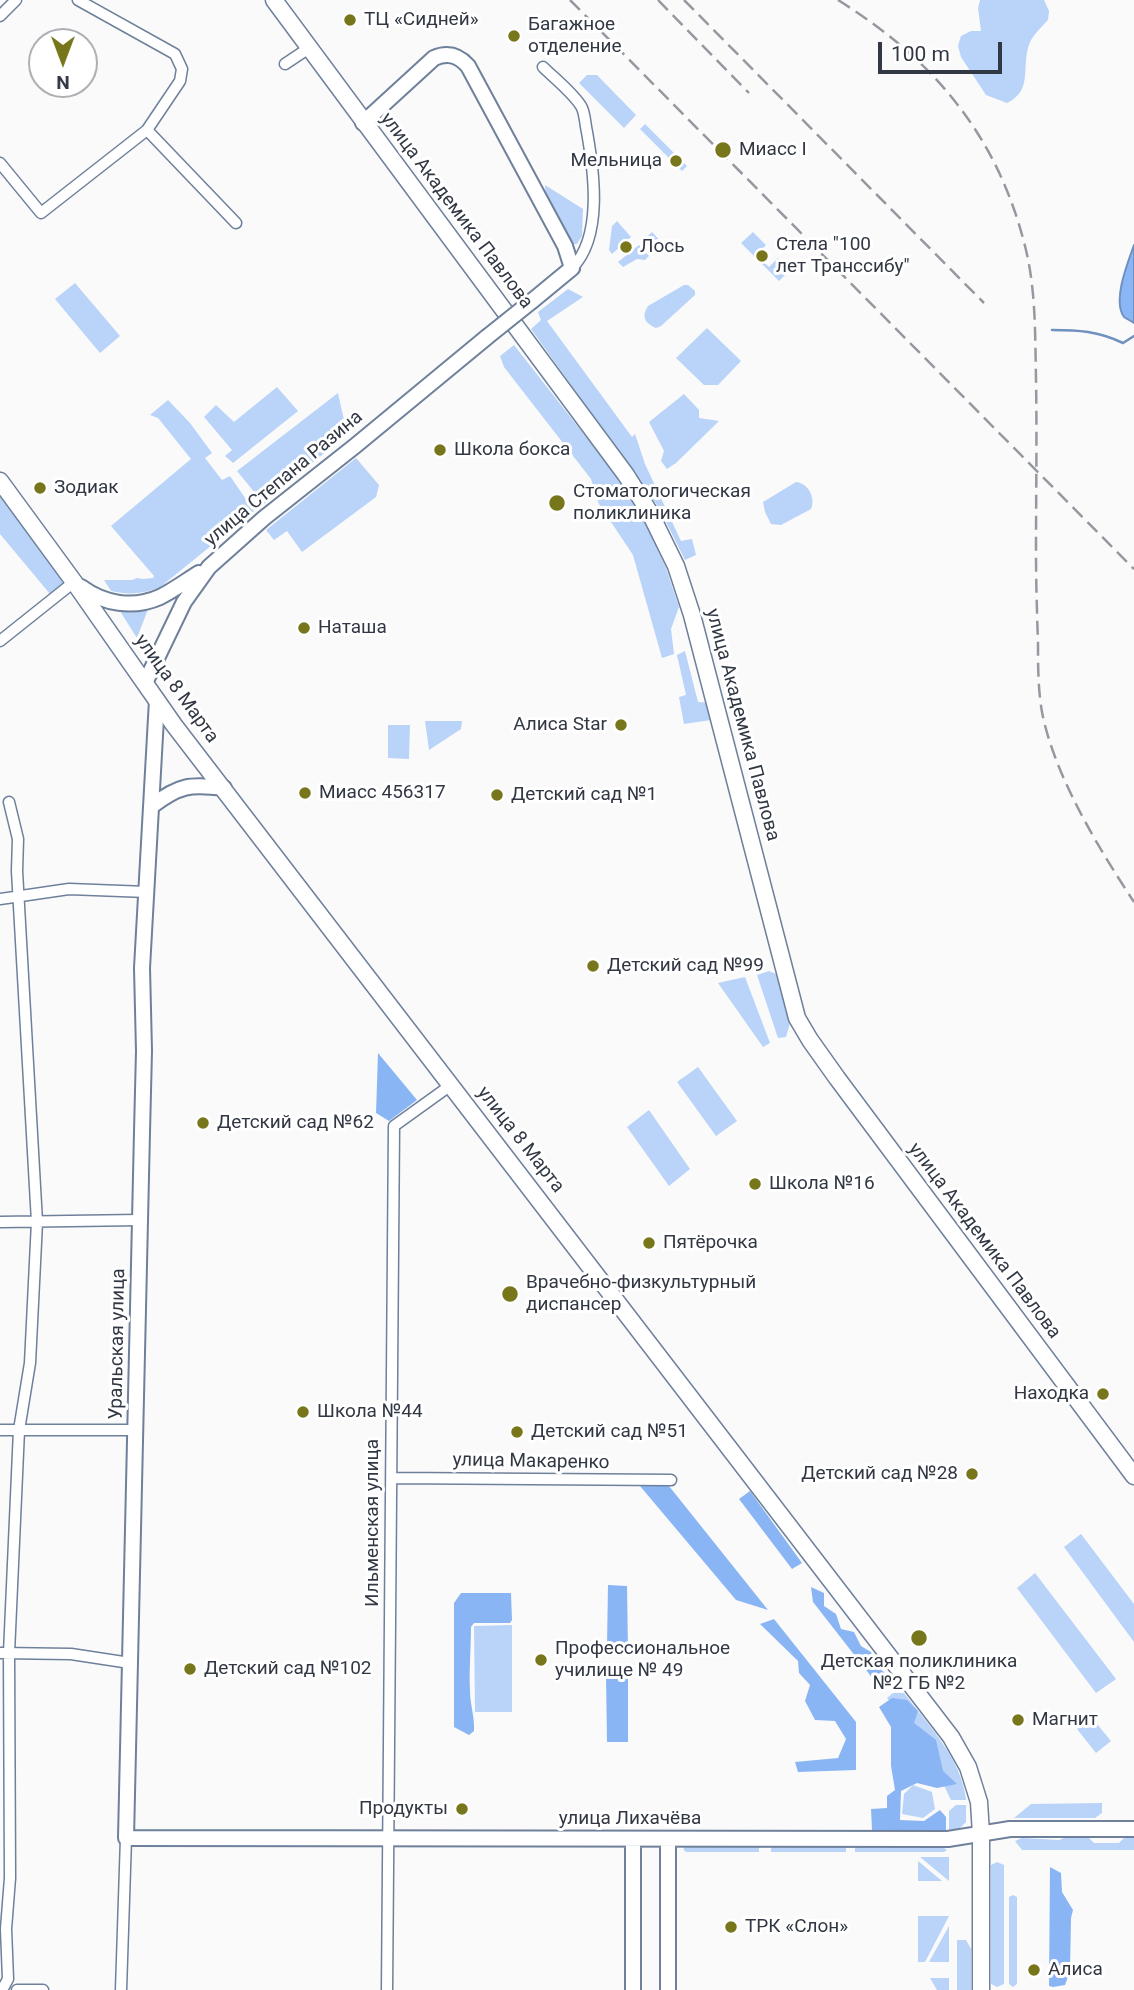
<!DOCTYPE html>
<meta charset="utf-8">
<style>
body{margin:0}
#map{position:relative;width:1134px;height:1990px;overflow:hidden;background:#fafafa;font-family:Roboto,sans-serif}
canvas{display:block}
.north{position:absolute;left:28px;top:28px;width:70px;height:70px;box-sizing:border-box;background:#fff;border:2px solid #adafb4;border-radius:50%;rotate:180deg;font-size:19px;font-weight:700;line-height:28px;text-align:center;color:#313844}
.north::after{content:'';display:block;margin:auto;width:24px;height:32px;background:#78761b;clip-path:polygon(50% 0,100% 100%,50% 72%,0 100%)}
.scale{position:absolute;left:878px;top:42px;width:124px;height:32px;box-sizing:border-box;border:4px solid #313844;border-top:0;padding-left:9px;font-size:21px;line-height:24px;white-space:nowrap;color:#313844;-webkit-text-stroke:5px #fff;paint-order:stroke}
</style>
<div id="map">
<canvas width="1134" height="1990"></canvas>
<div class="north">N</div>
<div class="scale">100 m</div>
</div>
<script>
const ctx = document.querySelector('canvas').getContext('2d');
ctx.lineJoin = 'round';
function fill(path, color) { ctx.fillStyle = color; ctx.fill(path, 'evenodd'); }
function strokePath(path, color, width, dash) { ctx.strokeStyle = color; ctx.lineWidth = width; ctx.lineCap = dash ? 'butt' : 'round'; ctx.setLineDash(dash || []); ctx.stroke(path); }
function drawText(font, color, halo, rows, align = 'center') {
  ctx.font = font + ' Roboto,sans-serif'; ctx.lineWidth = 6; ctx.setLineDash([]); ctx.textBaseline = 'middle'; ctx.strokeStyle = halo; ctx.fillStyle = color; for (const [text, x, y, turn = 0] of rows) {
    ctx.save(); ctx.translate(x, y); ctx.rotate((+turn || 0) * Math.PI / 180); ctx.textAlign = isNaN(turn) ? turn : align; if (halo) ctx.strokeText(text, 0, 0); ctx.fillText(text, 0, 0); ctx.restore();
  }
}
fill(new Path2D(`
 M980,0H1044L1049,11L1048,20C1040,29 1031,36 1028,48C1022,70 1032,91 1007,103L986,95L961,57L958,46L961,36L971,31H981L978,8Z
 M587,75H597L636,115L624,128L579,83Z
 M645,124L687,166L682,171L640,129Z
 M545,185L583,209L582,236L577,244H573L569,240L546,201Z
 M617,221L631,237L612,254L609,250L612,226Z
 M652,232L663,244L654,253L643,241Z
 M753,232L766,245L756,255L769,267L778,258L790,270L779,281L741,243Z
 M639,245L649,256L645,260L637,259L623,267L618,262Z
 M75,283L120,336L100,353L55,299Z
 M684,285H688L695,291V295L661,326L656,328C645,323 641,317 648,306Z
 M568,289L583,297L547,321L632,437L635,434L645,464L681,541L692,539L696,555L685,560L659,508L531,329L541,320L538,312Z
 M707,328L741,361L718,385H704L676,358Z
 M514,345L619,479L643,518L666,568L679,607L671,629L674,654L662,658L633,555L599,504L591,479L504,367L500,356Z
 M277,387L298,411L233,463L225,456L232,450L204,417L216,405L234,422Z
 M338,393L347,434L264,504L237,471Z
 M684,394L699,410V418L719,421L676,463L667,469L661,461L664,451L649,422Z
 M168,400L190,423L212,453L205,458L222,480L230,476L254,511L159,588C142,594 128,595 111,591L104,580H132L137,578L143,579L153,578L154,576L111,526L191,459L158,418L150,415Z
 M356,458L379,485L376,497L302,552L287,531L274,540L266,530Z
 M796,482C808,483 816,498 811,509L781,525L771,524L765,512L763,502Z
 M0,495L63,571V584L50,594L0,534Z
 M150,604L137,638L118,608Z
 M685,651L698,702L711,703L715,716L711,720L684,724L679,697L686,695L677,655Z
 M425,721H462L461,729L429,750Z
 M388,725H410L409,759L388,758Z
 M769,971L776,974L790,1023L786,1037L778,1038L757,975Z
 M745,977L770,1043L763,1047L718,983Z
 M698,1067L737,1121L716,1136L677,1082Z
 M649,1110L690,1169L669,1186L627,1127Z
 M1081,1534L1134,1604V1642L1064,1547Z
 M1035,1573L1116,1679L1096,1693L1017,1588Z
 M512,1625V1712H475L474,1626Z
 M893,1693H904C928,1725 962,1759 966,1800H951L929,1755L887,1698Z
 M1092,1718L1111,1741L1096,1753L1077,1729Z
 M913,1785L932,1792L935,1809L923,1818L902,1814L904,1794Z
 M1102,1803V1813L1095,1818H1014L1031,1804Z
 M956,1805H966V1822L954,1834H949V1811Z
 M1022,1838L1059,1840L1064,1838H1089L1094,1843H1119L1124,1838H1134V1850H1022L1015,1841Z
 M686,1847H759V1852H686L683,1849Z
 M771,1847H846V1852H771Z
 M855,1847L944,1848L947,1850L944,1852H855Z
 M920,1857H949V1881Z
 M918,1861L942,1881H918Z
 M997,1862L1004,1865V1984L997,1987L991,1984V1865Z
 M1013,1895L1017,1897V1984L1013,1987L1009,1984V1897Z
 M918,1916H949L925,1962H918Z
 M949,1926V1962H929Z
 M957,1940H966L971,1949V1990H957Z
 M930,1978H949V1990H937Z`), '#b9d3f9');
fill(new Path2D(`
 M378,1053L417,1100L389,1121L376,1113Z
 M640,1486H669L768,1610L736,1600Z
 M750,1491L802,1563L792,1569L739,1499Z
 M608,1585L627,1586L628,1650H612L607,1646Z
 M811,1587L824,1593V1606L836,1614L841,1629L854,1632L861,1646L871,1652L874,1664L890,1677L877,1684L813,1602Z
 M461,1593H511L512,1620L510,1623H474L471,1627C471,1648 469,1670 470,1691C470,1704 475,1718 474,1731L469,1735L454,1727V1603Z
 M774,1619L856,1722V1770L798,1772L795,1762L838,1758L846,1739L835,1721L815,1720L805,1701L810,1685L799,1673L798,1661L760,1624Z
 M611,1670H628V1742H607L606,1676Z
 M892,1698L907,1700L918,1711L914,1723L936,1740L943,1771L957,1784L937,1788L917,1783L901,1791L900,1820L924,1821L940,1810L946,1817V1833H886L872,1830L871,1809L887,1808V1796L895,1790L891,1766V1727L879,1707Z
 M1050,1867L1061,1873L1062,1892L1073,1910L1071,1918L1070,1971L1065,1985L1053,1987L1049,1986Z`), '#8ab5f4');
const water = new Path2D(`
 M1134,245V323C1131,321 1127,319 1124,317C1112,301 1128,262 1134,245Z`);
fill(water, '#8bb6f5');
strokePath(water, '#7090c0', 2);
strokePath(new Path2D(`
 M1052,330C1078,330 1098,331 1123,343L1134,336`), '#7090c0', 2.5);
const street = new Path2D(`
 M0,16L16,0
 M285,64L309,48
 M543,67C554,78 572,92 581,106C585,112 585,124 587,132C594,172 603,237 572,268
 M147,130L236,223
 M0,163L41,213L147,130L180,81L182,69L175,54L78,0
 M0,641L74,582
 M0,899L69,889L147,892
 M0,1222L140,1220
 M0,1430H135
 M392,1478L671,1480
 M0,1653L71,1654L130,1663
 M2,1990L8,1979L6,1929L10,1878L9,1653L19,1430L30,1363L37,1222L17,871L18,839L9,802
 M17,1990H43
 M121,1990L126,1838
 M387,1990L394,1126L451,1085`);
const secondary = new Path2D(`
 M363,123L434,58C448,52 458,55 468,66L565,246L572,268L532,301
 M81,587C104,604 133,609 160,597C174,590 186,581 199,573
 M145,683L184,602L209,567L264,518L355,446L487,337
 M157,700L142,968L144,1051L142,1132L126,1838L948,1839L1010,1829H1134
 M152,806C179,785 190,784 224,788
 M633,1990V1839
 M668,1990V1839`);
const primary = new Path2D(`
 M274,0L626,475L650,513L676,566L692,615L797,1018L810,1040L837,1078L1134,1476
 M0,481L74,582L174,725L951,1737L968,1767L979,1802L981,1834V1990`);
strokePath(street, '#6e809a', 13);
strokePath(secondary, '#6e809a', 18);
strokePath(primary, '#6e809a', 19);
strokePath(street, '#fff', 10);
strokePath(secondary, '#fff', 14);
strokePath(primary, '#fff', 16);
strokePath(new Path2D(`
 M570,0L1134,569
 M658,0L749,93
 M684,0L984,303
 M838,0C934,60 997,135 1025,246C1036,289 1035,334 1036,378C1037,436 1036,495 1036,553C1036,583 1037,613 1038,643C1038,666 1038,689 1042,712C1054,775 1099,849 1134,902`), '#95999f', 2.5, [14, 7]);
const secondaryBridge = new Path2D(`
 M487,337L532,301`);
strokePath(secondaryBridge, '#6e809a', 18, []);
strokePath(secondaryBridge, '#fff', 14);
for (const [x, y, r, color] of [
 [350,20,7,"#78761b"],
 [514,36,7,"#78761b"],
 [723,150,9,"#78761b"],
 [676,161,7,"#78761b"],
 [626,247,7,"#78761b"],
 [762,256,7,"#78761b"],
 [440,450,7,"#78761b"],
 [40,488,7,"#78761b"],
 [557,503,9,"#78761b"],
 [304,628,7,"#78761b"],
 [621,725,7,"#78761b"],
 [305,793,7,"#78761b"],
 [497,795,7,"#78761b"],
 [593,966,7,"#78761b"],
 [203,1123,7,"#78761b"],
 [755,1184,7,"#78761b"],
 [649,1243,7,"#78761b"],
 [510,1294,9,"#78761b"],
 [1103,1394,7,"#78761b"],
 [303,1412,7,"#78761b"],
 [517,1432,7,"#78761b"],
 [972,1474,7,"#78761b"],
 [919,1638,9,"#78761b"],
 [541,1660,7,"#78761b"],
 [190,1669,7,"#78761b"],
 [1018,1720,7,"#78761b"],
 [462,1809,7,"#78761b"],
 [731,1927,7,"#78761b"],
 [1034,1970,7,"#78761b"]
]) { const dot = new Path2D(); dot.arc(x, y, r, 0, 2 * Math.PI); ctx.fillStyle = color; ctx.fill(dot); strokePath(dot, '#fff', 2.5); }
drawText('19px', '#313844', '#fff', [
 ["ТЦ «Сидней»",364,20],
 ["Багажное",528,25],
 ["отделение",528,47],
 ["Миасс I",739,150],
 ["Мельница",662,161,"right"],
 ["Стела \"100",776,245],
 ["лет Транссибу\"",776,267],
 ["Лось",640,247],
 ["Школа бокса",454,450],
 ["Зодиак",54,488],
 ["Стоматологическая",573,492],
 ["поликлиника",573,514],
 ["Наташа",318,628],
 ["Алиса Star",607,725,"right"],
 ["Миасс 456317",319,793],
 ["Детский сад №1",511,795],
 ["Детский сад №99",607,966],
 ["Детский сад №62",217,1123],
 ["Школа №16",769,1184],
 ["Пятёрочка",663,1243],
 ["Врачебно-физкультурный",526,1283],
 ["диспансер",526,1305],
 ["Находка",1089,1394,"right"],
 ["Школа №44",317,1412],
 ["Детский сад №51",531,1432],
 ["Детский сад №28",958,1474,"right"],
 ["Профессиональное",555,1649],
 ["училище № 49",555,1671],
 ["Детская поликлиника",919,1662,"center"],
 ["№2 ГБ №2",919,1684,"center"],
 ["Детский сад №102",204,1669],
 ["Магнит",1032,1720],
 ["Продукты",448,1809,"right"],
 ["ТРК «Слон»",745,1927],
 ["Алиса",1048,1970]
], 'left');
drawText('19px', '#313844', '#fff', [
 ["улица Академика Павлова",456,211,53],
 ["улица Степана Разина",284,479,-40],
 ["улица 8 Марта",176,689,54],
 ["улица Академика Павлова",742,725,75],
 ["улица 8 Марта",520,1140,52],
 ["улица Академика Павлова",984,1241,53],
 ["Уральская улица",118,1344,-89],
 ["улица Макаренко",531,1462,1],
 ["Ильменская улица",373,1523,-90],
 ["улица Лихачёва",630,1819]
]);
</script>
